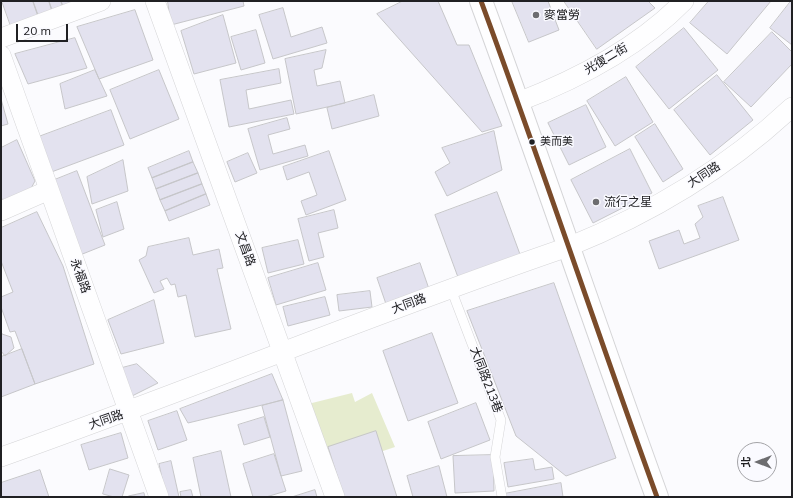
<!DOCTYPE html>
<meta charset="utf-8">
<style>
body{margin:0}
#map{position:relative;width:793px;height:498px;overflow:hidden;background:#fbfbfe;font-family:Mulish,"Noto Sans TC",sans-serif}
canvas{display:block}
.frame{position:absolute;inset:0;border:2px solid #202023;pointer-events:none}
.north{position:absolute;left:737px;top:442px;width:40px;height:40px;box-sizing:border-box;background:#fafaff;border:1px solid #a3a3a7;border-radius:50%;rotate:270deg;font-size:11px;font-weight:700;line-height:16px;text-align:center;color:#202023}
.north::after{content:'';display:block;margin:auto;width:14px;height:18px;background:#6d6d70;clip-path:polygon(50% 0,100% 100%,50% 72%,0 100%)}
.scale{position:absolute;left:16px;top:24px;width:52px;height:18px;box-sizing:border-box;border:2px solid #202023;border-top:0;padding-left:5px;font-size:12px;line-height:14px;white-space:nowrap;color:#202023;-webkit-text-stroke:3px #fafaff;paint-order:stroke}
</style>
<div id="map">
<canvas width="793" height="498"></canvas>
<div class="frame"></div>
<div class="north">北</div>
<div class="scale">20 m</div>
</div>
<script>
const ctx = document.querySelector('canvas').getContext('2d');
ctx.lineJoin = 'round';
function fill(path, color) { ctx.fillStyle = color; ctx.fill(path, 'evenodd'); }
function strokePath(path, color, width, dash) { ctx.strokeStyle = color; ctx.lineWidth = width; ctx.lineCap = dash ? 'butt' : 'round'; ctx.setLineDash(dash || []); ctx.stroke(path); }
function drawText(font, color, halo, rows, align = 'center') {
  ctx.font = font + ' Mulish,"Noto Sans TC",sans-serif'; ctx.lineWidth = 3; ctx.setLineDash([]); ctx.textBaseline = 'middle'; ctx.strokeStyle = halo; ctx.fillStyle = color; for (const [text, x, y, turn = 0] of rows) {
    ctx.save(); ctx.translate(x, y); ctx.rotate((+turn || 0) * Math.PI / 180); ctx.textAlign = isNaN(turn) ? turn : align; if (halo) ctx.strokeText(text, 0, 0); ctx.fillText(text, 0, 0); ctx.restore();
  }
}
fill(new Path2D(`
 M352,393L355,402L372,393L395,447L377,453L371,439L323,459L304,405Z`), '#e6eccf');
const building = new Path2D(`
 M2,1H33L39,18L12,29Z
 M33,1H49L53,13L39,18Z
 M49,1H61L64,9L53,13Z
 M61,1H73L74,5L64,9Z
 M168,1H243L244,6L171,25Z
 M403,1H438L457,45H469L502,126L482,132L377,14Z
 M512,1H548L559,30L529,42Z
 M564,1H648L655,8L597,49Z
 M709,1H771L727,54L690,23Z
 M791,1H792V45L770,28Z
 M283,8L291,37L322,27L327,43L273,59L259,15Z
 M135,10L153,60L99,79L77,27Z
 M223,15L236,63L194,74L181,31Z
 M684,28L718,70L669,109L636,67Z
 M256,30L265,63L241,70L231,37Z
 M772,32L792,52V64L751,107L724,82Z
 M75,38L87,68L28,84L15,54Z
 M326,50L322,68L314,70L317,86L340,81L345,103L296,114L285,59Z
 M279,69L281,83L246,90L249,109L291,100L294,114L229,127L220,80Z
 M95,70L107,96L65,109L60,84Z
 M159,70L179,119L130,139L110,90Z
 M717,75L753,120L710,155L674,110Z
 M626,77L653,122L615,146L587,101Z
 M374,95L379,116L332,129L327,108Z
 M1,99L8,124L1,126Z
 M586,105L606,147L569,165L548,123Z
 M111,110L124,145L46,174L33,139Z
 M287,118L290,129L268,135L273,154L305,145L308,156L260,170L248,129Z
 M655,124L683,169L663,182L635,137Z
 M494,131L502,170L447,196L435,172L450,163L442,148Z
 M17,140L35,181L27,196L13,201L1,199V148Z
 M630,149L652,193L593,223L571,180Z
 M189,151L193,162L152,178L148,168Z
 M329,151L346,200L306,215L301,201L317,195L309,172L287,180L283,167Z
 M248,153L257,173L235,182L227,162Z
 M123,160L128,191L92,204L87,177Z
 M193,162L198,173L156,189L152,178Z
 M77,171L105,245L75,257L47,183Z
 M198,173L202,184L160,200L156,189Z
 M202,184L206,194L165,211L160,200Z
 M497,192L521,257L459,280L435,215Z
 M206,194L210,205L169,221L165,211Z
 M723,197L739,240L659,269L649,241L679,230L684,244L700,238L695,224L703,217L698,206Z
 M117,202L124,229L103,237L96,210Z
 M334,210L338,228L318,233L324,257L309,261L298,219Z
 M37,212L63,266L94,364L35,384L15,331L10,332L1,307V297L13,292L1,261V228Z
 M189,238L193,255L219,249L223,268L217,269L231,329L195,337L186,295L178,297L175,284L171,285L167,278L160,281L164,289L154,293L139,260L146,256L148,247Z
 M298,240L304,264L268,273L262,248Z
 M318,263L326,290L276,305L268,278Z
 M420,263L429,289L386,304L377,278Z
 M554,283L616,458L566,476L516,436L467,311Z
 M370,291L372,307L339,311L337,295Z
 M325,297L330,315L288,326L283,307Z
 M154,300L164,343L121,354L108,320Z
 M1,331L2,334L11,337L14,348L5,356L1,351Z
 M432,333L458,403L408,421L383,351Z
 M22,349L35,384L1,397V357Z
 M137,364L158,383L130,397L122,368Z
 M272,374L283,400L188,423L180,409Z
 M283,400L302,471L281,476L262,406Z
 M476,403L490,440L441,459L428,422Z
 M177,411L187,440L158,450L148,421Z
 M264,417L270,437L244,445L238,425Z
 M376,431L397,497H344L328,447Z
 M121,433L128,458L89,470L81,445Z
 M221,451L231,497H201L193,458Z
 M274,454L286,491L266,497H253L243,464Z
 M493,455L494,491L455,493L453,456Z
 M533,459L535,470L552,467L554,479L508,487L504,463Z
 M171,461L179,497H166L159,464Z
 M439,466L447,497H413L407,476Z
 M110,469L129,475L122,497H114L103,494Z
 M40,470L49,497H1V483Z
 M561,483L563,497H505L504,494Z
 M191,490L193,497H181L180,492Z
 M315,490L317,497H292Z
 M144,493L145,497L129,496Z`);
fill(building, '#e3e2ef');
strokePath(building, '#c6c6c9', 1);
const lane = new Path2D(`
 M451,289L501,420L495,457L502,497`);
const street = new Path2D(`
 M155,1L335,497
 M1,38L101,1
 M1,55L159,497
 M518,102C578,79 639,47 684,1
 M1,211L49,190
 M1,457C191,390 377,312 568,247C650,214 727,168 792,107`);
const secondary = new Path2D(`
 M481,1C542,166 597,332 657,497`);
strokePath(lane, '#d5d5d7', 10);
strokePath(street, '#d5d5d7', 20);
strokePath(secondary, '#d5d5d7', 24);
strokePath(lane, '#fefeff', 9);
strokePath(street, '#fefeff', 19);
strokePath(secondary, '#fefeff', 22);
strokePath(new Path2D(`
 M481,1C542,166 597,332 657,497`), '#7a4b2a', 5);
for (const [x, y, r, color] of [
 [536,15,4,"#6d6d70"],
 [532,142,3.5,"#202023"],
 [596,202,4,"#6d6d70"]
]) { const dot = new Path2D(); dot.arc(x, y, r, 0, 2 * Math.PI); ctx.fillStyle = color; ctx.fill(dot); strokePath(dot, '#fafaff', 1.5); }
drawText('11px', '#202023', '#fafaff', [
 ["美而美",540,142]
], 'left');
drawText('12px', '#202023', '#fafaff', [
 ["麥當勞",544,15],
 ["流行之星",604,202]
], 'left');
drawText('12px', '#202023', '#fafaff', [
 ["光復二街",606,59,-31],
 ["大同路",704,175,-33],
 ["文昌路",245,249,70],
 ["永福路",80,276,70],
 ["大同路",409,304,-20],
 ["大同路213巷",486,380,69],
 ["大同路",106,420,-19]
]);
</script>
